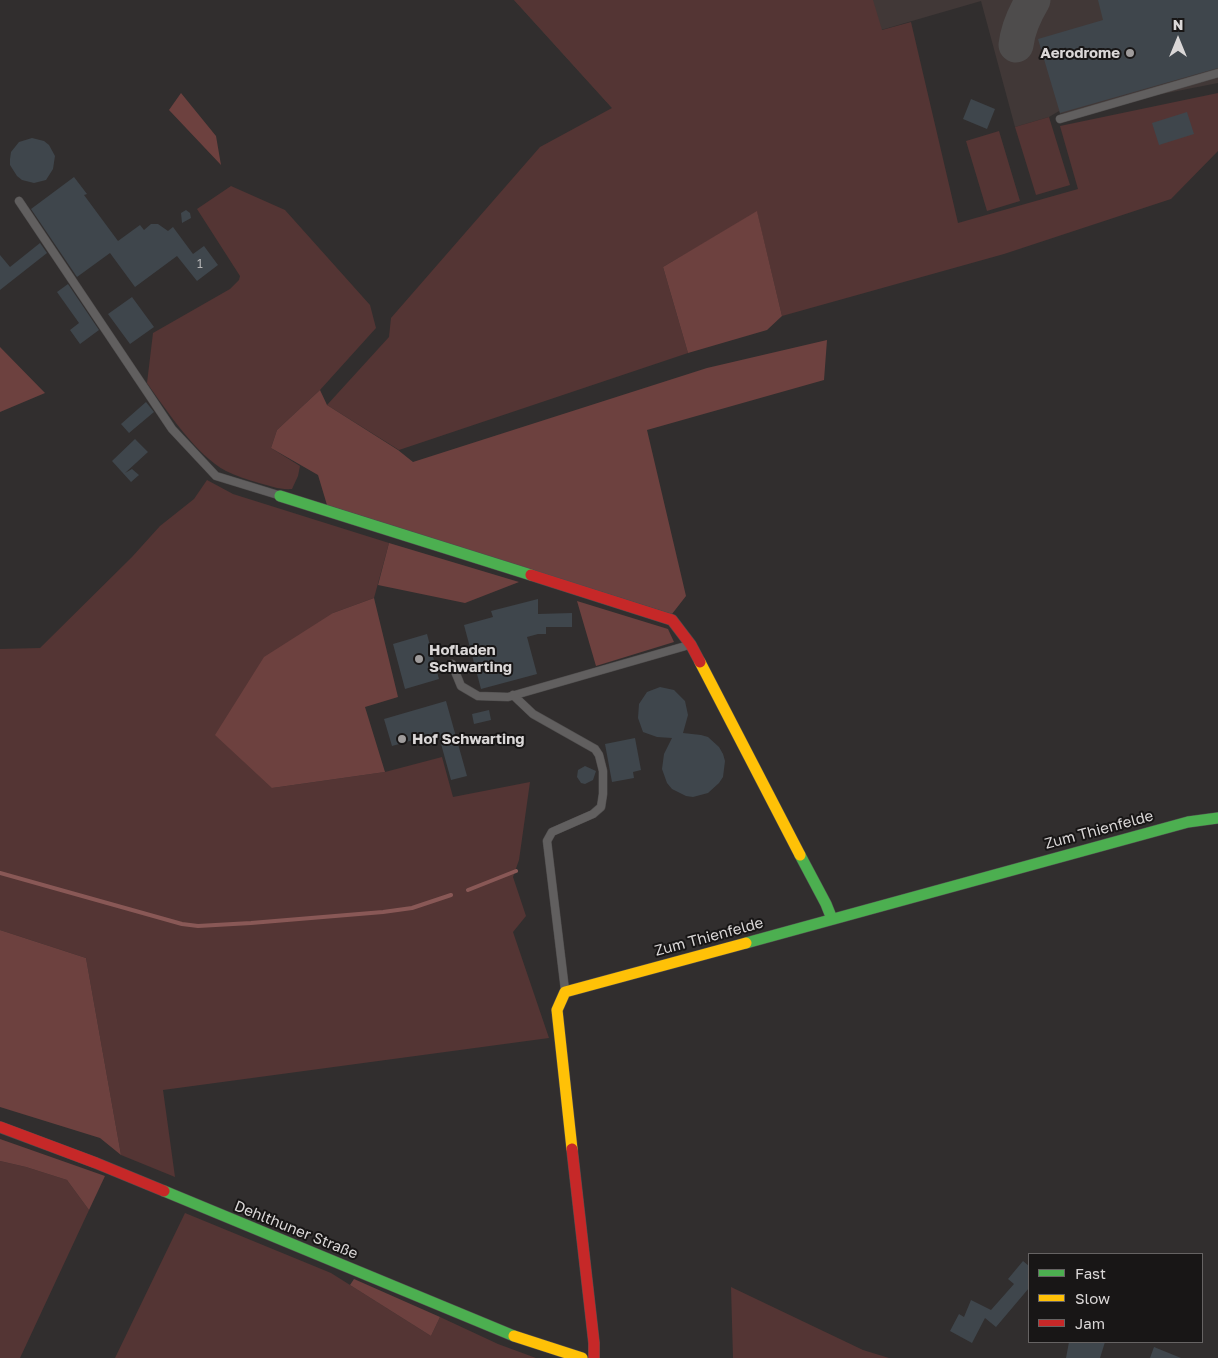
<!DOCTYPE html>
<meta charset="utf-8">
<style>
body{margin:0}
#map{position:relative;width:1218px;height:1358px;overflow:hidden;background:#312e2e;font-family:"Golos Text",sans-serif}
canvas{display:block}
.legend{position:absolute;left:1028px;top:1253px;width:175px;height:90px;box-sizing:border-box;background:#181616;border:1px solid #666363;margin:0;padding:6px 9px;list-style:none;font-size:15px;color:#dad7d7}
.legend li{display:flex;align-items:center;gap:10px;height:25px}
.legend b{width:25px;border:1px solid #666363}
.north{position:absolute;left:1153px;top:15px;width:50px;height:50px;-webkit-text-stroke:4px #181616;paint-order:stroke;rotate:0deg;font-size:14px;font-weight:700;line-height:20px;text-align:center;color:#dad7d7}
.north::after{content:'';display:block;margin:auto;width:18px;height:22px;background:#dad7d7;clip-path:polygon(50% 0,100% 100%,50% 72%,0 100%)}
</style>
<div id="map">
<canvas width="1218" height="1358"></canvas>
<ul class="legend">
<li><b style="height:6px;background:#4caf50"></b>Fast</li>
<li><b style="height:6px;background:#ffc107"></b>Slow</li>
<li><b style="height:6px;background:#c62828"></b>Jam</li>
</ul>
<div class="north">N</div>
</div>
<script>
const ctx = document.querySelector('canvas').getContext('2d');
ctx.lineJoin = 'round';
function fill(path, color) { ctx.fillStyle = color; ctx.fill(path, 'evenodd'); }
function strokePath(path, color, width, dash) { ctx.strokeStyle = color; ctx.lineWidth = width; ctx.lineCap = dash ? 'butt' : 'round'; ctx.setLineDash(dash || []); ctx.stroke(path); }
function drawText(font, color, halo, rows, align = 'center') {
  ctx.font = font + ' "Golos Text",sans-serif'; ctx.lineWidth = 4; ctx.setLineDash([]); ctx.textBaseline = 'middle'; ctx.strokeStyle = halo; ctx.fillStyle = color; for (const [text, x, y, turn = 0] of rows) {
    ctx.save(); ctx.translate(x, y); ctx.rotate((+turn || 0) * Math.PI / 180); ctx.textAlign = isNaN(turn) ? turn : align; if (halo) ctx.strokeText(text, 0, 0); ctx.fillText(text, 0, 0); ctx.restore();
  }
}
fill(new Path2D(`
 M514,0H1218V83L1060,114L1059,111L1049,117L1015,127L981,1L612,108Z`), '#413837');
fill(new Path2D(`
 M514,0H873L882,30L911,22L958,223L1078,189L1060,126L1218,93V151L1171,199L1004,254L782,316L757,212L663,267L688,353L399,450L327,405L389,337L391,318L540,147L612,108Z
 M1049,117L1070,185L1036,195L1015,127Z
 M999,131L1020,201L987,211L966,141Z
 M231,186L285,210L370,305L376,328L320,390L277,430L271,448L300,466L298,476L292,489C280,490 270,486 259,483C248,480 236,476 226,471C196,455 167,411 147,383L153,333L230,289L239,280L240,276L197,209Z
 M207,480L233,494L389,543L374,598L333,613L272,788L385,772L442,757L453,797L530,782L519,860L513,877L526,916L513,932L549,1038L163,1090L175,1177L121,1155L86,958L0,930V649L40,648L132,557L160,526L194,499Z
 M0,1161L26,1167L67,1180L89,1210L20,1358H0Z
 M185,1213L331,1273L431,1336L440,1317L498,1344L536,1358H115Z
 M731,1287L863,1350L889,1358H733Z`), '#543534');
fill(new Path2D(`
 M181,93L216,136L221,165L169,110Z
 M757,211L782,316L767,330L688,353L663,267Z
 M827,340L824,380L647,430L686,596L672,614L327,505L318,475L271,448L277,430L320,390L327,405L398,450L413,462L707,368Z
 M0,347L45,393L0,412Z
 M389,543L519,582L465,603L378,585Z
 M374,598L398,697L365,707L385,772L272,788L215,735L264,657L333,613Z
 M577,601L668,629L674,642L596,666Z
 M0,930L86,958L121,1155L100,1138L0,1107Z
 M0,1139L105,1176L89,1210L67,1180L26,1167L0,1161Z
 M354,1279L440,1317L431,1336L350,1285Z`), '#6d413f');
strokePath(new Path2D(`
 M0,873L182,924L198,926L251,923L383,912L412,908L451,895
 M468,890L516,871`), '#895856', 4);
strokePath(new Path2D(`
 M1016,45C1018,28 1024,15 1033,0`), '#4e4c4c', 35);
fill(new Path2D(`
 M1098,0H1218V68L1060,113L1038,39L1103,20Z
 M971,99L995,109L987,129L963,119Z
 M1187,112L1194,134L1159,145L1152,123Z
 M32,138L44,141L49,145L55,156L53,169L46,180L34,183L22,180L17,176L10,165V159L11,152L19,142Z
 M74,177L87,194L84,195L118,241L140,225L144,230L151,224H158L168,231L173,227L193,254L204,246L218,265L197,281L177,256L135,287L110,253L77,277L31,209Z
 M186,210L190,213L191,218L182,223L181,213Z
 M40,243L47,253L0,290V255L10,267Z
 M68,284L99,330L80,344L70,330L79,323L57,292Z
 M132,297L154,327L130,344L108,314Z
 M146,402L154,412L129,433L121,424Z
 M135,439L148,452L125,473L132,469L139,475L131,482L112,461Z
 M538,599V614L572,613V627H546V634H538L527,637L537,674L481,689L464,625L493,617L491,611Z
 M427,634L439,679L405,689L393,644Z
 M660,687L674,690L685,701L688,715L683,733L701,735L708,737L719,747L723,754L725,761L723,777L719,783L708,793L693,797L686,796L672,789L667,783L662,769L664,754L672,738L657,737L643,732L638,718L639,704L647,692Z
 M446,701L467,776L451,780L438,733L392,746L384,719Z
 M489,710L491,720L474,724L472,714Z
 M635,738L641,770L633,772L634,778L612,782L605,744Z
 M585,766L596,771L593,780L585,784L581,783L577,777L578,770Z
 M1023,1261L1029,1266V1288L996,1327L985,1318L972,1343L950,1331L959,1314L964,1317L971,1300L991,1310L1014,1284L1008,1279Z
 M1069,1342H1105L1100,1358H1066Z
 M1154,1347L1181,1358H1150Z`), '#3f464c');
const lane = new Path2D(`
 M1060,119L1218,73
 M19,201L172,429L216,476L278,495
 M452,664L461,686L478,696L508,697L689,645
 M513,695L533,714L595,749L599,755L603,771V794L601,807L593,814L552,832L547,841L565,990`);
const fast = new Path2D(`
 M280,496L531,575
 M800,855L826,904L832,919
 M746,943L1188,822L1218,818
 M164,1191L514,1336`);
const slow = new Path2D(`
 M700,662L800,855
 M572,1149L557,1010L565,992L746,943
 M514,1336L582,1358`);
const jam = new Path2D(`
 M531,575L672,620L691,645L700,662
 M0,1127L96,1163L164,1191
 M572,1149L594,1343V1358`);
strokePath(lane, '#4f4d4d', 9);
strokePath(fast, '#4f4d4d', 12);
strokePath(slow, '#4f4d4d', 12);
strokePath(jam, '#4f4d4d', 12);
strokePath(lane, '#615f5f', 8);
strokePath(fast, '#4caf50', 11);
strokePath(slow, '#ffc107', 11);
strokePath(jam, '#c62828', 11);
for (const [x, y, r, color] of [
 [1130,53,5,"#9f9c9c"],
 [419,659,5,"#9f9c9c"],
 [402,739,5,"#9f9c9c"]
]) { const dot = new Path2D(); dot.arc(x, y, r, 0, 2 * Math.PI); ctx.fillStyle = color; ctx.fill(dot); strokePath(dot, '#181616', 2); }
drawText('12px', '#b3b3b4', null, [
 ["1",200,264]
]);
drawText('bold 15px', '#dad7d7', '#181616', [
 ["Aerodrome",1120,53,"right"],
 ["Hofladen",429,650],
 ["Schwarting",429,667],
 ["Hof Schwarting",412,739]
], 'left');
drawText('15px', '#dad7d7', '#181616', [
 ["Zum Thienfelde",1099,830,-15],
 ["Zum Thienfelde",709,937,-15],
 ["Dehlthuner Straße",296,1230,22]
]);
</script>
